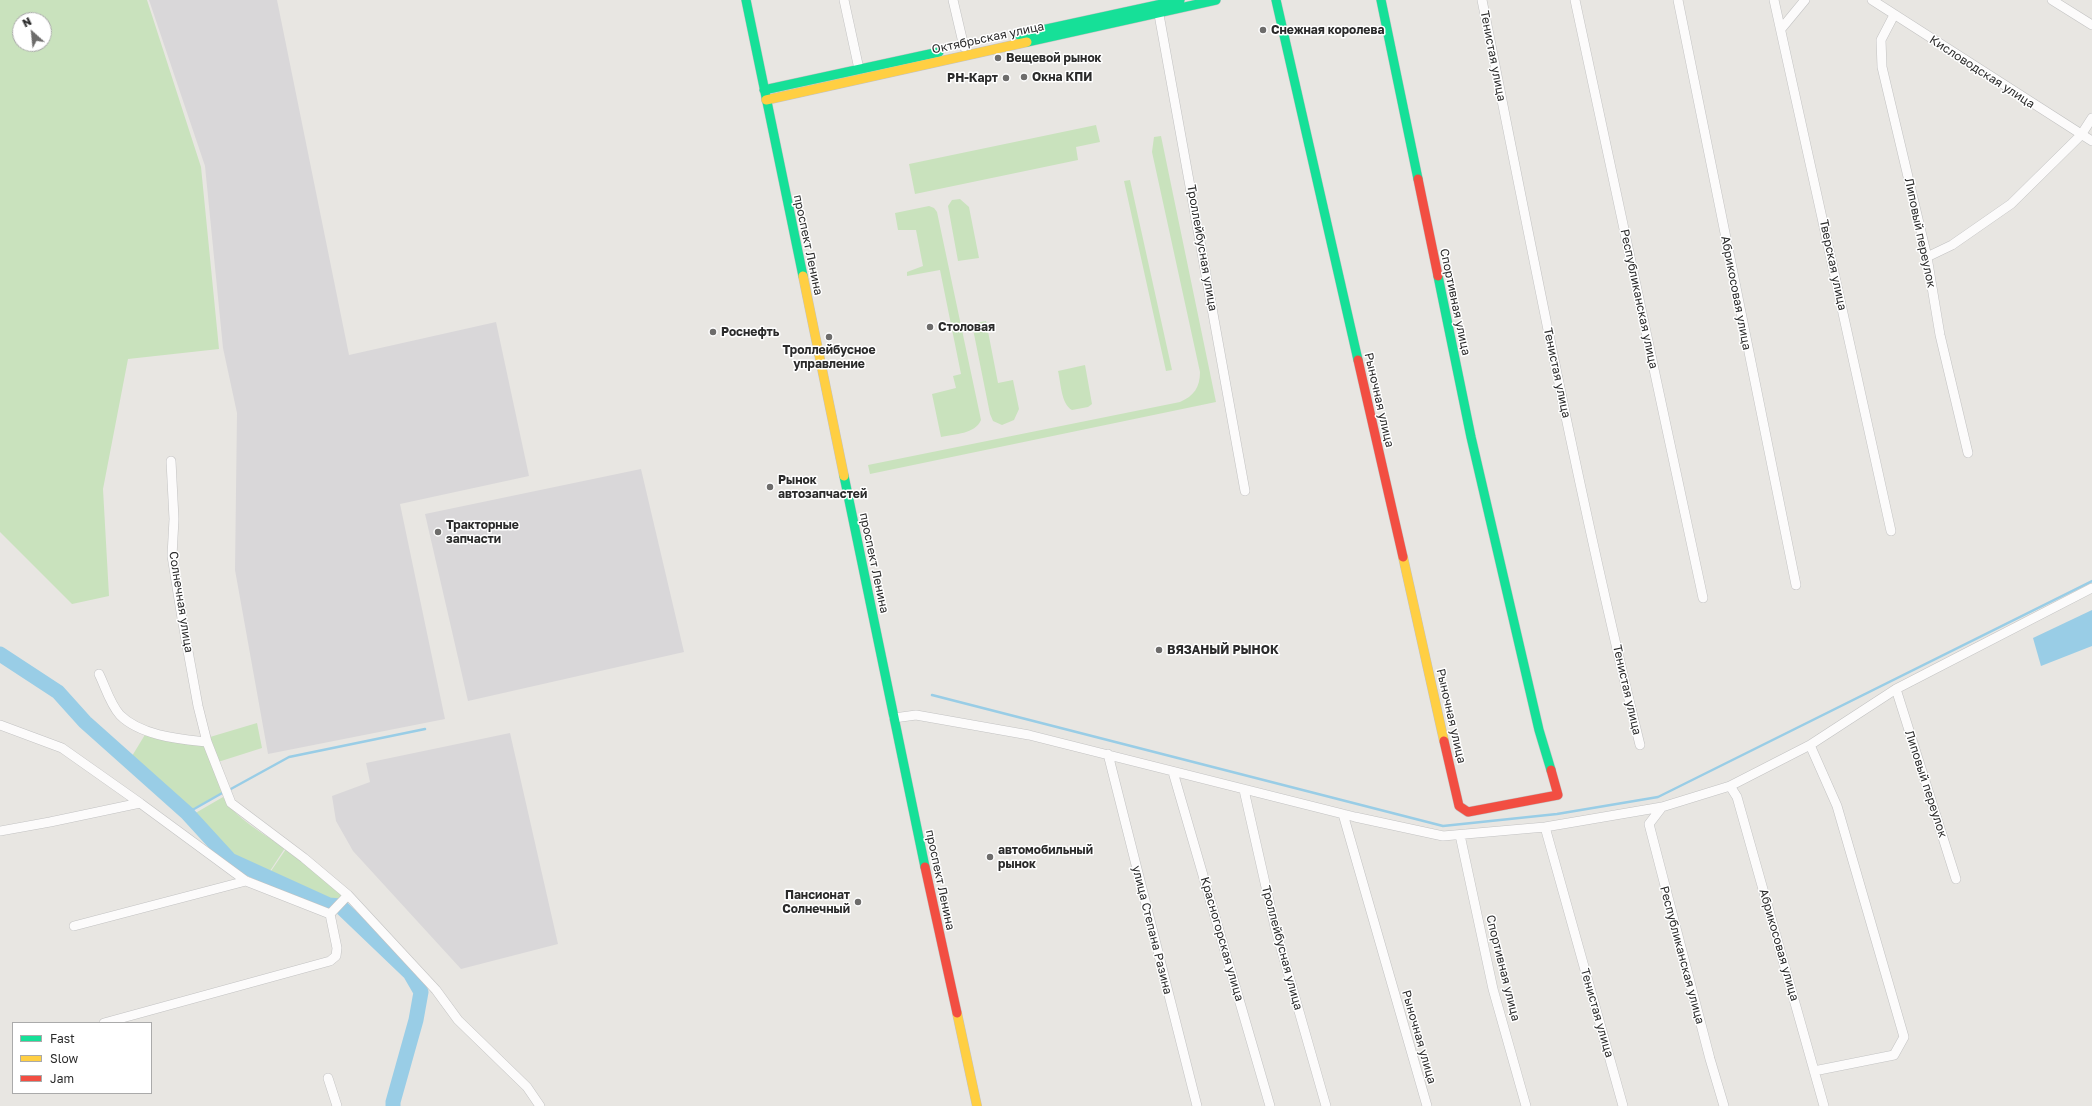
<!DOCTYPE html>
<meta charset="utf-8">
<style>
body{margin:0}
#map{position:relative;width:2092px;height:1106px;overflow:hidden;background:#e8e6e2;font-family:"Golos Text",sans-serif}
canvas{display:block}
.legend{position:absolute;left:12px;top:1022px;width:140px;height:72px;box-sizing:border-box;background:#fff;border:1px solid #aaa;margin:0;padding:5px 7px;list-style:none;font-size:12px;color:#2b2b2b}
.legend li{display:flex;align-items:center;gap:8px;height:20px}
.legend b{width:20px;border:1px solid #aaa}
.north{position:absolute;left:12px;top:12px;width:40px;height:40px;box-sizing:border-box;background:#fff;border:1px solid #aaa;border-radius:50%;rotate:333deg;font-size:11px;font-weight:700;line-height:16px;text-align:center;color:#2b2b2b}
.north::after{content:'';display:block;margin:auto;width:14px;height:18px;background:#6d6c6b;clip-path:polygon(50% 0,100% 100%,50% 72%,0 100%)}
</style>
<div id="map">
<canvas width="2092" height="1106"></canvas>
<ul class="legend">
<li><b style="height:5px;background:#16e098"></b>Fast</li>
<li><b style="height:5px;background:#ffcf43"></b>Slow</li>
<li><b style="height:5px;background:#f24e42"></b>Jam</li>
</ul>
<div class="north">N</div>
</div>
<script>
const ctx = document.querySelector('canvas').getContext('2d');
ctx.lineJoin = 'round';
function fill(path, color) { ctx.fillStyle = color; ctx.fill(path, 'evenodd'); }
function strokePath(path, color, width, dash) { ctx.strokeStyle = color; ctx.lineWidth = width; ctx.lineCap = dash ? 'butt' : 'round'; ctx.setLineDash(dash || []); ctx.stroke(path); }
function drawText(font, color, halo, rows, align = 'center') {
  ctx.font = font + ' "Golos Text",sans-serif'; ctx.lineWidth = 3; ctx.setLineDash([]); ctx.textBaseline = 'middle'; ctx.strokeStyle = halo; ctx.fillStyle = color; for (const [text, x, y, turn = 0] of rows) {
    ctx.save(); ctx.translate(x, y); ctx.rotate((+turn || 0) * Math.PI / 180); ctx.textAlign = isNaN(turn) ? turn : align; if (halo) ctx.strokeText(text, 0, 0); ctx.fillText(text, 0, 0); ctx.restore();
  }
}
fill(new Path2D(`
 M149,0H277L349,355L496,322L529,476L400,504L445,719L268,754L235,570L237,413L223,348L205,166Z
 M641,469L684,652L468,701L425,514Z
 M510,733L558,944L461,969L353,851L336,821L332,796L370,782L366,763Z`), '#d9d7d9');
fill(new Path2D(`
 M0,0H147L201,167L219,349L128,359L103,489L109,596L72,604L0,532ZM20,20H44V44H20Z
 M1096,125L1100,142L1076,147L1078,160L915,194L909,164Z
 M1161,136L1216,402L870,474L868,465L1180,402C1194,396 1200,387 1200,372L1152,152L1154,137Z
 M1130,180L1172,370L1166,371L1124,181Z
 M960,199L969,207L979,258L958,261L948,206L952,200Z
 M929,206L934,208L937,212L981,420C975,434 955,434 941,437L932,394L956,388L953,376L961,374L940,270L907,276V272L923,266L916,230H898L895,213Z
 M986,321L998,383L1013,380L1019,409L1014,420L1002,425L993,421L990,414L972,324Z
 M1085,365L1092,404L1088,407L1072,410C1061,404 1061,383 1058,371Z
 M257,723L262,748L218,762L210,737Z
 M146,733L205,745L223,792L187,812L129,761Z
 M223,797C236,819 264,834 285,848L268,874L230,856L232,854L230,855L192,815Z
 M286,849L344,896L335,904L269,874Z`), '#c9e2bd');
fill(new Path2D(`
 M2092,610V646L2041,666L2033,638Z`), '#99cde6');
strokePath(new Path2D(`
 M932,695L1443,826L1557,814L1658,797L2092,581
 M229,790L289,757L425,729
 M187,813L224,792`), '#99cde6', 2.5);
strokePath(new Path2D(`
 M0,654L58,692L85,722L187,813L230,860L329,905L340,906L410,973L421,992L416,1020L393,1102V1106`), '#99cde6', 15);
const street = new Path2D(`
 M844,0L859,69
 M953,0L964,47
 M1482,0C1532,249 1579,498 1640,745
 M1575,0L1703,598
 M1678,0L1796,585
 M1774,0L1891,531
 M1872,0L2092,141
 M2052,0L2092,25
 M1158,9L1245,491
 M1894,15L1881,40L1882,67L1927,257L1940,335L1968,453
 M1781,29L1805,0
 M1927,257L1952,245L2011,204L2081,135L2092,118
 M171,461L174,519L172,556L182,618L198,706L207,742L231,803L304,858L348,895L436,990L458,1020L527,1087L540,1106
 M99,674C105,686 110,704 120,715C141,736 180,739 207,742
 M1896,689L1956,879
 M894,718L916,715L1029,735L1355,817L1443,836L1545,827L1662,807L1730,786L1810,745L1896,689L2092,588
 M0,725L62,748L140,803
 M1810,745L1837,806L1904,1037L1894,1055L1814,1071
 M1108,754L1197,1106
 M1173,772L1270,1106
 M1730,786L1737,797L1824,1106
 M1244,790L1275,927L1326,1106
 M1662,807L1649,824L1710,1059L1724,1106
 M1343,814L1427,1106
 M1545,827L1623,1106
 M0,831L50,822L140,803L246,881
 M1460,835L1493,989L1526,1106
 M330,914L348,895
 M74,926L246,881L330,914
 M104,1023L330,961L336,956L337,948L330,914
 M328,1078L337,1106`);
const fast = new Path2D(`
 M746,0L803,276
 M1276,0L1358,360
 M1381,0L1418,179
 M1019,35L1180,0
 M1027,42L1216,0
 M764,90L939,52
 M1438,276L1471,437L1539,730L1551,770
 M844,476L925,867`);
const slow = new Path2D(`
 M766,100L1027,42
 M803,276L844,476
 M1403,557L1444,741
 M957,1013L977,1106`);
const jam = new Path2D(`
 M1418,179L1438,276
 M1358,360L1403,557
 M1444,741L1459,806L1468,812L1558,795L1551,770
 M925,867L957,1013`);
strokePath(street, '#c2c2c2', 10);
strokePath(fast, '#c2c2c2', 10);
strokePath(slow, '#c2c2c2', 10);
strokePath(jam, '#c2c2c2', 10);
strokePath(street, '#fcfbfb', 9);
strokePath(fast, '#16e098', 9);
strokePath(slow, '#ffcf43', 9);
strokePath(jam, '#f24e42', 9);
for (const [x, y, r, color] of [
 [1263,30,4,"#6d6c6b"],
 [998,58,4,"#6d6c6b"],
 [1024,77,4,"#6d6c6b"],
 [1006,78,4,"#6d6c6b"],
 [930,327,4,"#6d6c6b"],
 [713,332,4,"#6d6c6b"],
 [829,337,4,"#6d6c6b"],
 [770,487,4,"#6d6c6b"],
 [438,532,4,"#6d6c6b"],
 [1159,650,4,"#6d6c6b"],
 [990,857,4,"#6d6c6b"],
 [858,902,4,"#6d6c6b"]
]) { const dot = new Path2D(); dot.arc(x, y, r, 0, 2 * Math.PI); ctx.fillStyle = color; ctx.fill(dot); strokePath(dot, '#fff', 1.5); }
drawText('bold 12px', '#2b2b2b', '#fff', [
 ["Снежная королева",1271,30],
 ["Вещевой рынок",1006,58],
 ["Окна КПИ",1032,77],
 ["РН-Карт",998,78,"right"],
 ["Столовая",938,327],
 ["Роснефть",721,332],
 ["Троллейбусное",829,350,"center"],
 ["управление",829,364,"center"],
 ["Рынок",778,480],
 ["автозапчастей",778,494],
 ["Тракторные",446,525],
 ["запчасти",446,539],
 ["ВЯЗАНЫЙ РЫНОК",1167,650],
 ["автомобильный",998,850],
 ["рынок",998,864],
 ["Пансионат",850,895,"right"],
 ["Солнечный",850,909,"right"]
], 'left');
drawText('12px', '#2b2b2b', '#fff', [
 ["Октябрьская улица",988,38,-12],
 ["Тенистая улица",1493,56,79],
 ["Кисловодская улица",1982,72,33],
 ["Липовый переулок",1920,233,78],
 ["проспект Ленина",808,245,78],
 ["Троллейбусная улица",1202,248,80],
 ["Тверская улица",1833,265,78],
 ["Абрикосовая улица",1736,293,79],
 ["Республиканская улица",1639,299,78],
 ["Спортивная улица",1455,302,78],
 ["Тенистая улица",1557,373,78],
 ["Рыночная улица",1379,400,77],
 ["проспект Ленина",874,563,78],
 ["Солнечная улица",181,602,81],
 ["Тенистая улица",1627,690,77],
 ["Рыночная улица",1451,716,77],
 ["Липовый переулок",1926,784,72],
 ["проспект Ленина",940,880,78],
 ["улица Степана Разина",1152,930,76],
 ["Красногорская улица",1222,939,74],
 ["Абрикосовая улица",1779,945,74],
 ["Троллейбусная улица",1282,948,75],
 ["Республиканская улица",1682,955,75],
 ["Спортивная улица",1503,968,76],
 ["Тенистая улица",1597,1013,74],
 ["Рыночная улица",1419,1037,74]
]);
</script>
